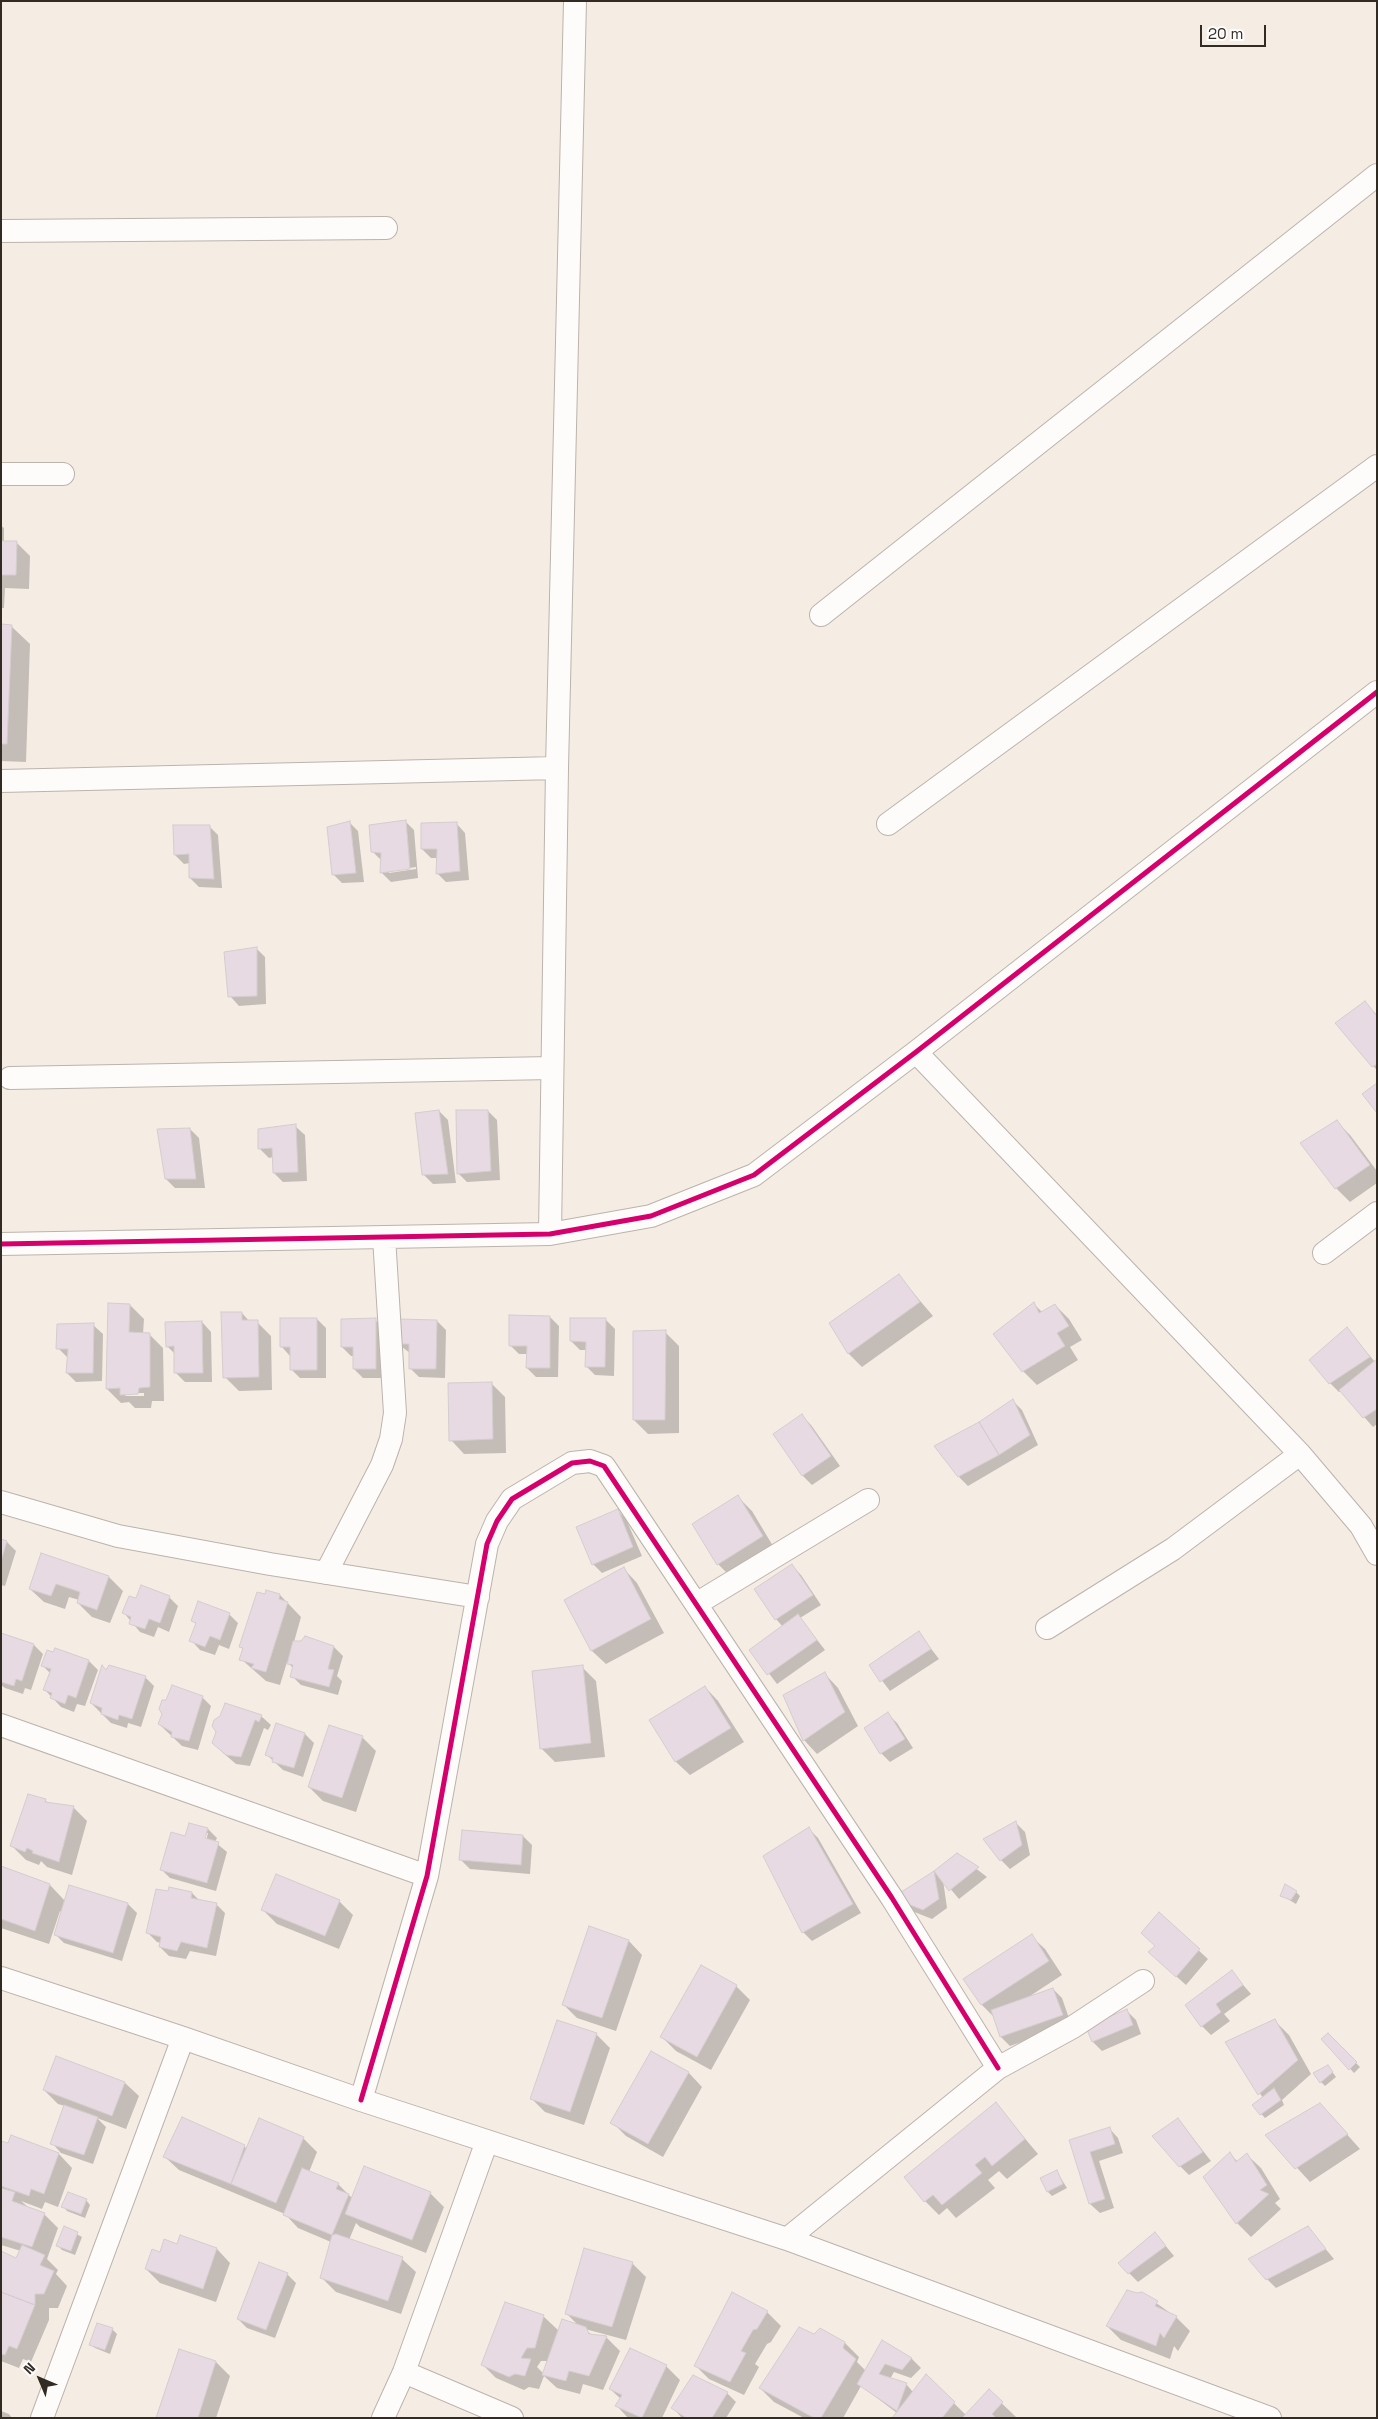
<!DOCTYPE html>
<style>
body{margin:0}
#map{position:relative;width:1378px;height:2419px;overflow:hidden;background:#f5ece4;font-family:"Space Grotesk",sans-serif}
canvas{display:block}
.frame{position:absolute;inset:0;border:2px solid #322b24;pointer-events:none}
.north{position:absolute;left:15px;top:2354px;width:50px;height:50px;-webkit-text-stroke:4px #fcfcfc;paint-order:stroke;rotate:315deg;font-size:14px;font-weight:700;line-height:20px;text-align:center;color:#322b24}
.north::after{content:'';display:block;margin:auto;width:18px;height:22px;background:#322b24;clip-path:polygon(50% 0,100% 100%,50% 72%,0 100%)}
.scale{position:absolute;left:1200px;top:25px;width:66px;height:22px;box-sizing:border-box;border:2px solid #322b24;border-top:0;padding-left:6px;font-size:15px;line-height:18px;white-space:nowrap;color:#322b24;-webkit-text-stroke:4px #fcfcfc;paint-order:stroke}
</style>
<div id="map">
<canvas width="1378" height="2419"></canvas>
<div class="frame"></div>
<div class="north">N</div>
<div class="scale">20 m</div>
</div>
<script>
const g = document.querySelector('canvas').getContext('2d');
g.lineJoin = 'round';
function fillPath(path, color) { g.fillStyle = color; g.fill(path, 'evenodd'); }
const poly = rows => new Path2D(rows.map(r => 'M' + r).join(''));
function stroke(path, color, width, dash) { g.strokeStyle = color; g.lineWidth = width; g.lineCap = dash ? 'butt' : 'round'; g.setLineDash(dash || []); g.stroke(path); }
fillPath(poly([
 [1,526,4,528,4,542,16,542,30,556,29,589,5,588,4,608,1,608],
 [1,626,11,626,30,644,26,762,1,761],
 [405,821,414,830,418,878,391,882,382,873,382,861,372,851],
 [416,867,416,869,389,873,389,871],
 [349,822,358,831,364,882,342,883,333,874],
 [456,823,465,833,469,880,446,882,437,873,438,858,431,858,422,849],
 [209,826,218,835,222,888,199,887,190,878,190,863,184,864,175,855],
 [256,948,265,957,266,1004,239,1006,230,996],
 [1365,1003,1377,1015,1377,1070,1373,1066],
 [439,1111,448,1120,456,1183,433,1184,424,1175],
 [488,1111,497,1120,500,1180,467,1182,458,1173],
 [1337,1122,1350,1135,1377,1171,1377,1183,1350,1202,1336,1188],
 [295,1126,305,1135,307,1181,283,1182,274,1173,273,1157,269,1158,260,1149],
 [190,1129,199,1138,205,1188,175,1188,166,1179],
 [899,1276,933,1316,862,1367,848,1353],
 [1033,1303,1042,1312,1055,1305,1069,1319,1082,1340,1070,1347,1078,1360,1037,1385,1023,1371],
 [130,1305,144,1319,143,1334,149,1334,163,1348,164,1401,152,1401,151,1408,135,1408,129,1402,121,1403,107,1389],
 [123,1393,144,1393,144,1396,126,1396],
 [242,1313,250,1322,257,1322,271,1336,272,1390,239,1391,225,1377],
 [550,1317,559,1326,558,1377,536,1377,527,1368,528,1354,519,1354,510,1345],
 [317,1319,326,1328,326,1378,300,1378,291,1369,290,1356,281,1346],
 [375,1320,385,1329,385,1378,363,1378,354,1369,354,1356,351,1356,342,1347],
 [606,1320,615,1329,614,1376,595,1375,586,1366,587,1350,580,1350,571,1341],
 [437,1321,446,1330,445,1378,419,1377,410,1368,410,1353,398,1344],
 [202,1322,211,1332,212,1382,185,1382,176,1373,175,1354,167,1346],
 [93,1325,103,1334,102,1381,76,1382,67,1373,68,1358,58,1348],
 [1347,1329,1375,1362,1377,1360,1377,1424,1373,1427,1341,1391,1339,1392,1330,1383],
 [665,1332,679,1346,679,1433,648,1434,634,1420],
 [491,1383,505,1397,506,1453,464,1454,451,1440],
 [1013,1401,1022,1410,1038,1445,968,1486,959,1477],
 [802,1416,811,1425,840,1466,812,1485,803,1476,775,1434],
 [738,1497,752,1511,776,1551,732,1578,718,1564],
 [617,1510,626,1519,642,1556,602,1573,593,1564],
 [1,1540,7,1542,16,1551,5,1586,1,1585],
 [42,1555,109,1577,123,1591,110,1623,92,1617,78,1603,79,1600,69,1597,65,1609,44,1602,30,1589],
 [792,1566,801,1575,821,1605,800,1618,825,1650,777,1684,751,1650,783,1627,776,1619],
 [624,1569,637,1583,664,1633,606,1664,592,1651,565,1600],
 [267,1591,280,1595,301,1617,294,1642,334,1647,343,1656,337,1676,342,1681,338,1695,301,1685,292,1676,294,1669,287,1662,280,1685,266,1681,241,1659,244,1650,241,1647],
 [169,1597,178,1606,169,1632,158,1627,154,1637,140,1632,124,1613,136,1600],
 [229,1614,238,1623,229,1649,219,1645,215,1655,200,1650,191,1640,197,1625,192,1620],
 [919,1633,939,1659,890,1691,870,1665],
 [1,1634,34,1645,43,1654,31,1690,25,1688,23,1694,5,1688,1,1685],
 [55,1649,89,1661,98,1670,85,1706,77,1704,74,1712,61,1707,45,1690,51,1674,43,1666],
 [582,1667,596,1681,605,1757,555,1762,541,1748],
 [106,1672,145,1677,154,1686,141,1727,128,1723,127,1728,111,1723,91,1703],
 [825,1674,838,1688,858,1726,817,1754,804,1740],
 [705,1687,718,1701,744,1742,690,1775,676,1762,651,1721],
 [202,1697,211,1706,198,1750,182,1746,159,1724],
 [888,1714,897,1723,913,1748,890,1762,881,1753,865,1728],
 [261,1716,271,1725,268,1730,264,1728,250,1766,236,1764,222,1752,217,1731],
 [305,1734,314,1743,303,1777,283,1770,267,1755],
 [362,1737,376,1751,356,1812,323,1801,309,1787],
 [45,1800,49,1804,74,1808,87,1821,72,1875,47,1867,41,1861,39,1865,26,1860,12,1846],
 [1016,1823,1025,1832,1030,1855,1010,1869,1001,1860],
 [208,1829,217,1838,215,1842,227,1852,216,1891,170,1878,161,1869,186,1838],
 [205,1833,208,1833,205,1845,202,1844],
 [809,1829,818,1838,861,1913,812,1941,803,1932,764,1856],
 [523,1836,532,1845,530,1874,470,1869,461,1860],
 [957,1854,987,1877,959,1899,943,1880,947,1908,932,1919,902,1907,894,1898,935,1872],
 [1,1868,50,1885,65,1901,128,1904,137,1913,122,1961,64,1943,55,1934,62,1912,60,1911,49,1944,1,1928],
 [1296,1892,1300,1896,1296,1904,1281,1895],
 [192,1893,199,1900,216,1904,225,1913,216,1956,190,1951,186,1959,169,1956,160,1947,161,1943,157,1942,148,1933],
 [339,1901,353,1915,339,1949,277,1924,263,1910],
 [1159,1914,1208,1959,1186,1985,1159,1961,1156,1946],
 [1031,1936,1045,1949,1062,1975,1030,1996,1053,1989,1062,1998,1071,2024,1010,2046,1001,2037,995,2018,982,2005,965,1979],
 [629,1941,642,1955,616,2031,577,2018,563,2004],
 [1232,1972,1251,1994,1224,2014,1230,2021,1211,2035,1202,2026],
 [736,1986,750,2000,711,2070,676,2051,662,2037],
 [1127,2011,1136,2020,1141,2034,1102,2051,1093,2042,1087,2028],
 [1275,2021,1289,2035,1311,2074,1282,2100,1284,2105,1265,2118,1254,2106,1263,2098,1227,2043],
 [596,2034,610,2048,584,2125,545,2112,531,2098],
 [1328,2035,1360,2067,1354,2073,1323,2039],
 [652,2052,689,2073,702,2087,663,2157,626,2136,612,2122],
 [56,2057,125,2083,139,2096,126,2129,97,2118,106,2127,93,2164,61,2153,52,2143,65,2106,58,2104,44,2090],
 [1328,2066,1336,2077,1325,2086,1321,2082],
 [996,2104,1038,2154,1007,2179,999,2171,988,2180,995,2188,956,2218,947,2208,939,2215,925,2201],
 [1320,2104,1360,2149,1310,2182,1267,2135],
 [1178,2119,1211,2161,1189,2175,1180,2166],
 [1109,2128,1118,2138,1123,2153,1099,2161,1114,2208,1100,2213,1090,2204,1071,2141],
 [303,2138,317,2152,309,2172,338,2184,352,2198,430,2193,444,2207,426,2253,360,2227,356,2223,349,2240,402,2259,416,2272,401,2314,336,2292,322,2278,331,2242,298,2228,285,2214,179,2170,165,2157,244,2146,247,2149],
 [1,2142,59,2154,72,2168,58,2207,45,2202,42,2209,21,2201,28,2207,44,2214,58,2228,47,2259,58,2270,56,2274,67,2286,58,2308,49,2308,49,2320,31,2362,23,2359,19,2368,1,2361,1,2253,17,2260,21,2251,1,2245],
 [1230,2154,1238,2162,1247,2155,1261,2168,1280,2199,1275,2203,1281,2209,1251,2237,1237,2223,1205,2177],
 [1057,2172,1067,2188,1052,2196,1048,2192],
 [86,2200,90,2205,85,2218,67,2211,63,2206],
 [65,2228,82,2237,75,2255,62,2250,58,2246],
 [1308,2228,1334,2259,1276,2288,1267,2279],
 [1155,2233,1174,2256,1138,2282,1129,2273],
 [178,2245,217,2249,230,2263,216,2302,160,2283,146,2269,161,2254],
 [632,2263,646,2277,626,2340,585,2329,593,2336,607,2338,620,2351,603,2390,583,2384,580,2394,557,2388,544,2376,539,2389,529,2387,524,2390,496,2378,482,2364,543,2316,559,2331,579,2326,566,2313],
 [541,2361,548,2361,543,2373,537,2367],
 [287,2274,296,2283,275,2338,247,2328,238,2319],
 [1142,2293,1176,2317,1190,2331,1178,2351,1174,2346,1170,2359,1121,2340,1107,2326,1137,2294],
 [767,2312,781,2326,771,2342,767,2344,755,2364,759,2367,744,2395,709,2379,695,2365],
 [98,2324,113,2330,117,2334,110,2354,95,2348,90,2344],
 [821,2330,845,2343,859,2357,857,2362,866,2371,882,2341,912,2359,921,2368,911,2378,894,2372,890,2379,906,2384,913,2392,926,2376,966,2415,989,2391,1016,2417,893,2418,897,2413,861,2386,843,2418,804,2418,774,2402,760,2388],
 [179,2350,216,2362,230,2376,216,2418,157,2418],
 [666,2366,680,2380,662,2418,628,2418,617,2406,621,2399,610,2389],
 [727,2393,736,2402,726,2418,682,2418,673,2408],
 [1,2411,9,2414,12,2418,1,2418]
]), '#0003');
const building = poly([
 [1,541,17,541,16,575,1,575,1,541],
 [1,624,12,625,7,744,1,744,1,624],
 [406,820,410,869,380,873,381,853,371,852,369,825,406,820],
 [350,821,356,873,332,875,327,827,350,821],
 [457,822,460,871,436,874,437,849,421,849,421,823,457,822],
 [173,825,210,825,214,879,189,878,189,854,174,855,173,825],
 [257,947,257,996,228,997,224,952,257,947],
 [1365,1001,1377,1016,1377,1064,1372,1067,1335,1023,1365,1001],
 [1377,1083,1377,1113,1362,1094,1377,1083],
 [439,1110,448,1174,422,1175,415,1113,439,1110],
 [456,1110,488,1110,491,1171,457,1174,456,1110],
 [1337,1120,1370,1165,1335,1189,1300,1143,1337,1120],
 [296,1124,298,1172,273,1173,272,1148,258,1149,258,1129,296,1124],
 [190,1128,196,1179,165,1179,157,1129,190,1128],
 [899,1274,920,1302,848,1354,829,1323,899,1274],
 [1034,1302,1039,1313,1055,1304,1069,1326,1057,1333,1065,1346,1022,1372,993,1334,1034,1302],
 [108,1303,130,1304,129,1332,150,1333,150,1387,139,1388,138,1394,120,1395,120,1388,106,1389,108,1303],
 [221,1312,242,1312,242,1320,258,1320,259,1377,223,1378,221,1312],
 [509,1315,550,1316,550,1368,526,1368,527,1346,509,1346,509,1315],
 [280,1318,317,1318,317,1370,290,1370,290,1347,280,1347,280,1318],
 [376,1318,376,1369,353,1369,353,1347,341,1347,341,1319,376,1318],
 [570,1318,606,1318,605,1367,585,1367,586,1342,570,1341,570,1318],
 [398,1319,437,1320,436,1369,409,1369,409,1344,397,1344,398,1319],
 [202,1321,203,1373,174,1373,174,1346,166,1347,165,1322,202,1321],
 [94,1323,93,1373,66,1373,68,1349,56,1349,57,1324,94,1323],
 [1347,1327,1370,1357,1329,1384,1309,1360,1347,1327],
 [666,1330,665,1420,633,1420,633,1331,666,1330],
 [1377,1359,1377,1409,1363,1418,1339,1390,1377,1359],
 [492,1382,493,1439,449,1441,448,1383,492,1382],
 [1013,1399,1030,1435,999,1455,979,1422,1013,1399],
 [802,1414,831,1456,802,1476,773,1434,802,1414],
 [979,1422,999,1455,958,1477,934,1446,979,1422],
 [738,1495,763,1536,717,1565,692,1524,738,1495],
 [618,1509,633,1547,592,1565,576,1527,618,1509],
 [1,1539,7,1541,1,1561,1,1539],
 [41,1553,109,1576,97,1610,77,1603,80,1592,56,1584,51,1596,29,1589,41,1553],
 [792,1564,813,1595,775,1620,754,1589,792,1564],
 [624,1567,651,1619,591,1651,564,1600,624,1567],
 [141,1585,170,1596,160,1623,149,1619,145,1629,129,1624,131,1617,122,1613,129,1596,136,1598,141,1585],
 [266,1590,280,1594,279,1599,288,1602,266,1672,251,1668,254,1664,239,1660,243,1648,239,1647,257,1592,265,1594,266,1590],
 [198,1601,230,1613,220,1640,210,1636,205,1647,189,1641,196,1623,191,1621,198,1601],
 [798,1614,817,1640,767,1675,749,1650,798,1614],
 [919,1631,931,1649,880,1682,869,1665,919,1631],
 [1,1633,34,1644,22,1681,16,1679,14,1686,1,1682,1,1633],
 [305,1636,334,1646,328,1669,334,1670,329,1687,290,1677,293,1665,287,1664,293,1641,301,1641,305,1636],
 [55,1648,89,1660,76,1698,68,1695,65,1704,50,1698,52,1693,43,1690,51,1669,41,1666,47,1650,53,1652,55,1648],
 [102,1665,106,1670,109,1665,146,1676,132,1719,119,1715,118,1720,101,1714,102,1708,90,1703,102,1665],
 [583,1665,591,1743,540,1749,532,1671,583,1665],
 [825,1672,845,1712,803,1741,783,1695,825,1672],
 [172,1685,203,1696,189,1741,171,1737,172,1732,158,1724,162,1714,159,1709,162,1700,166,1700,172,1685],
 [705,1686,731,1728,675,1762,649,1720,705,1686],
 [225,1703,262,1715,259,1722,255,1720,241,1757,226,1755,212,1743,216,1732,212,1726,214,1720,220,1716,225,1703],
 [888,1712,905,1739,880,1754,864,1728,888,1712],
 [276,1723,305,1733,294,1768,272,1762,273,1758,265,1755,276,1723],
 [329,1725,363,1736,342,1798,308,1787,329,1725],
 [28,1794,46,1799,45,1802,74,1806,59,1862,32,1853,33,1851,27,1848,25,1852,10,1846,28,1794],
 [1016,1821,1022,1845,1000,1861,983,1839,1016,1821],
 [189,1823,208,1828,205,1838,219,1842,207,1883,160,1870,171,1832,185,1836,189,1823],
 [809,1827,853,1904,802,1933,763,1856,809,1827],
 [462,1830,523,1835,521,1865,459,1860,462,1830],
 [957,1853,979,1867,949,1891,934,1871,957,1853],
 [1,1866,50,1884,35,1931,1,1919,1,1866],
 [934,1871,939,1899,923,1910,892,1898,934,1871],
 [276,1874,340,1900,325,1936,261,1910,276,1874],
 [1285,1884,1297,1891,1291,1900,1280,1896,1285,1884],
 [69,1885,128,1903,113,1953,54,1935,69,1885],
 [169,1887,192,1892,191,1898,217,1903,207,1948,181,1942,177,1951,159,1947,161,1937,146,1933,156,1889,168,1891,169,1887],
 [1159,1912,1200,1949,1176,1977,1148,1952,1155,1946,1141,1933,1159,1912],
 [589,1926,629,1940,602,2018,562,2005,589,1926],
 [1032,1934,1049,1961,981,2005,963,1979,1032,1934],
 [701,1965,737,1985,697,2057,660,2037,701,1965],
 [1232,1970,1243,1985,1216,2004,1221,2012,1201,2027,1185,2005,1232,1970],
 [1053,1988,1063,2015,1000,2037,991,2010,1053,1988],
 [1127,2009,1133,2025,1092,2042,1086,2027,1127,2009],
 [1275,2019,1298,2060,1258,2095,1225,2042,1275,2019],
 [557,2020,597,2033,570,2112,530,2099,557,2020],
 [1328,2033,1357,2062,1349,2070,1321,2039,1328,2033],
 [651,2051,689,2072,648,2144,610,2123,651,2051],
 [56,2056,125,2082,112,2116,43,2090,56,2056],
 [1328,2065,1333,2072,1320,2083,1313,2073,1328,2065],
 [1274,2088,1281,2100,1260,2115,1252,2105,1274,2088],
 [996,2102,1025,2139,992,2166,985,2157,975,2165,982,2173,942,2205,933,2195,924,2202,904,2177,996,2102],
 [1320,2103,1348,2134,1295,2169,1265,2135,1320,2103],
 [64,2105,98,2117,84,2155,50,2144,64,2105],
 [182,2117,245,2145,231,2184,163,2157,182,2117],
 [259,2118,304,2137,276,2203,231,2184,259,2118],
 [1178,2118,1203,2152,1179,2167,1152,2136,1178,2118],
 [1110,2127,1115,2144,1090,2152,1105,2199,1089,2204,1069,2140,1110,2127],
 [11,2135,59,2153,44,2194,31,2189,29,2196,1,2186,1,2141,8,2143,11,2135],
 [1230,2152,1236,2162,1247,2153,1267,2185,1260,2190,1269,2194,1236,2224,1203,2177,1230,2152],
 [364,2166,431,2192,412,2240,345,2214,364,2166],
 [302,2168,339,2183,336,2189,349,2194,332,2235,283,2215,302,2168],
 [1057,2170,1063,2184,1047,2192,1040,2178,1057,2170],
 [1,2188,15,2192,12,2201,45,2213,32,2247,1,2237,1,2188],
 [68,2192,87,2199,81,2214,61,2207,68,2192],
 [64,2226,78,2232,71,2251,56,2246,64,2226],
 [1308,2226,1326,2249,1266,2280,1248,2259,1308,2226],
 [1155,2232,1166,2246,1128,2274,1118,2263,1155,2232],
 [336,2234,403,2257,388,2301,320,2278,332,2235,336,2234],
 [180,2235,217,2248,203,2289,145,2269,152,2249,160,2252,164,2239,177,2244,180,2235],
 [22,2245,45,2255,40,2265,54,2271,44,2294,35,2294,35,2305,1,2292,1,2251,16,2258,22,2245],
 [584,2248,633,2262,612,2327,565,2314,584,2248],
 [259,2262,288,2273,266,2330,237,2319,259,2262],
 [1127,2290,1137,2293,1142,2292,1158,2301,1155,2306,1177,2316,1164,2338,1160,2333,1156,2346,1106,2326,1127,2290],
 [1,2292,35,2305,17,2349,9,2346,5,2355,1,2354,1,2292],
 [732,2292,768,2311,757,2329,753,2330,741,2351,746,2353,730,2382,694,2366,732,2292],
 [505,2302,544,2315,535,2348,527,2348,521,2358,531,2359,525,2376,515,2374,509,2377,481,2365,505,2302],
 [562,2319,586,2327,589,2334,607,2336,589,2376,569,2371,566,2381,542,2375,562,2319],
 [97,2323,113,2328,105,2350,89,2345,97,2323],
 [799,2327,814,2334,820,2328,845,2342,843,2348,856,2359,821,2418,814,2418,759,2388,799,2327],
 [882,2340,912,2358,902,2370,885,2364,879,2374,907,2383,897,2411,857,2384,882,2340],
 [630,2348,667,2365,642,2418,615,2406,622,2395,609,2389,630,2348],
 [179,2349,216,2361,198,2418,156,2418,179,2349],
 [926,2374,955,2402,942,2418,892,2418,926,2374],
 [693,2375,728,2392,712,2418,686,2418,671,2408,693,2375],
 [989,2389,1003,2402,992,2414,996,2418,962,2418,989,2389]
]);
fillPath(building, '#e8dae3');
stroke(building, '#d3cdcd', 1);
const minor = poly([
 [1,231,386,228],
 [1,474,63,474],
 [821,615,1377,175],
 [1,781,557,768],
 [888,824,1377,466],
 [916,1052,1300,1454,1361,1526,1377,1554],
 [10,1078,552,1068],
 [550,1234,557,768,575,1],
 [1,1244,550,1234,651,1216,754,1175,916,1052,1377,692],
 [1324,1253,1377,1213],
 [1,1502,118,1536,270,1564,478,1597],
 [326,1573,382,1465,391,1439,395,1413,384,1237],
 [696,1604,868,1500],
 [1047,1628,1173,1549,1300,1454],
 [1,1725,427,1876],
 [1,1978,183,2038,361,2100,787,2239,1270,2418],
 [361,2100,427,1876,487,1544,497,1521,512,1499,572,1463,590,1461,604,1466,892,1898,998,2068],
 [787,2239,998,2068,1073,2027,1143,1981],
 [404,2372,512,2418],
 [42,2418,183,2038],
 [383,2418,404,2372,487,2141]
]);
stroke(minor, '#bbb3ac', 24);
stroke(minor, '#fefcfb', 22);
stroke(poly([
 [1,1244,550,1234,651,1216,754,1175,916,1052,1377,692],
 [361,2100,427,1876,487,1544,497,1521,512,1499,572,1463,590,1461,604,1466,892,1898,998,2068]
]), '#d6006c', 5);
</script>
